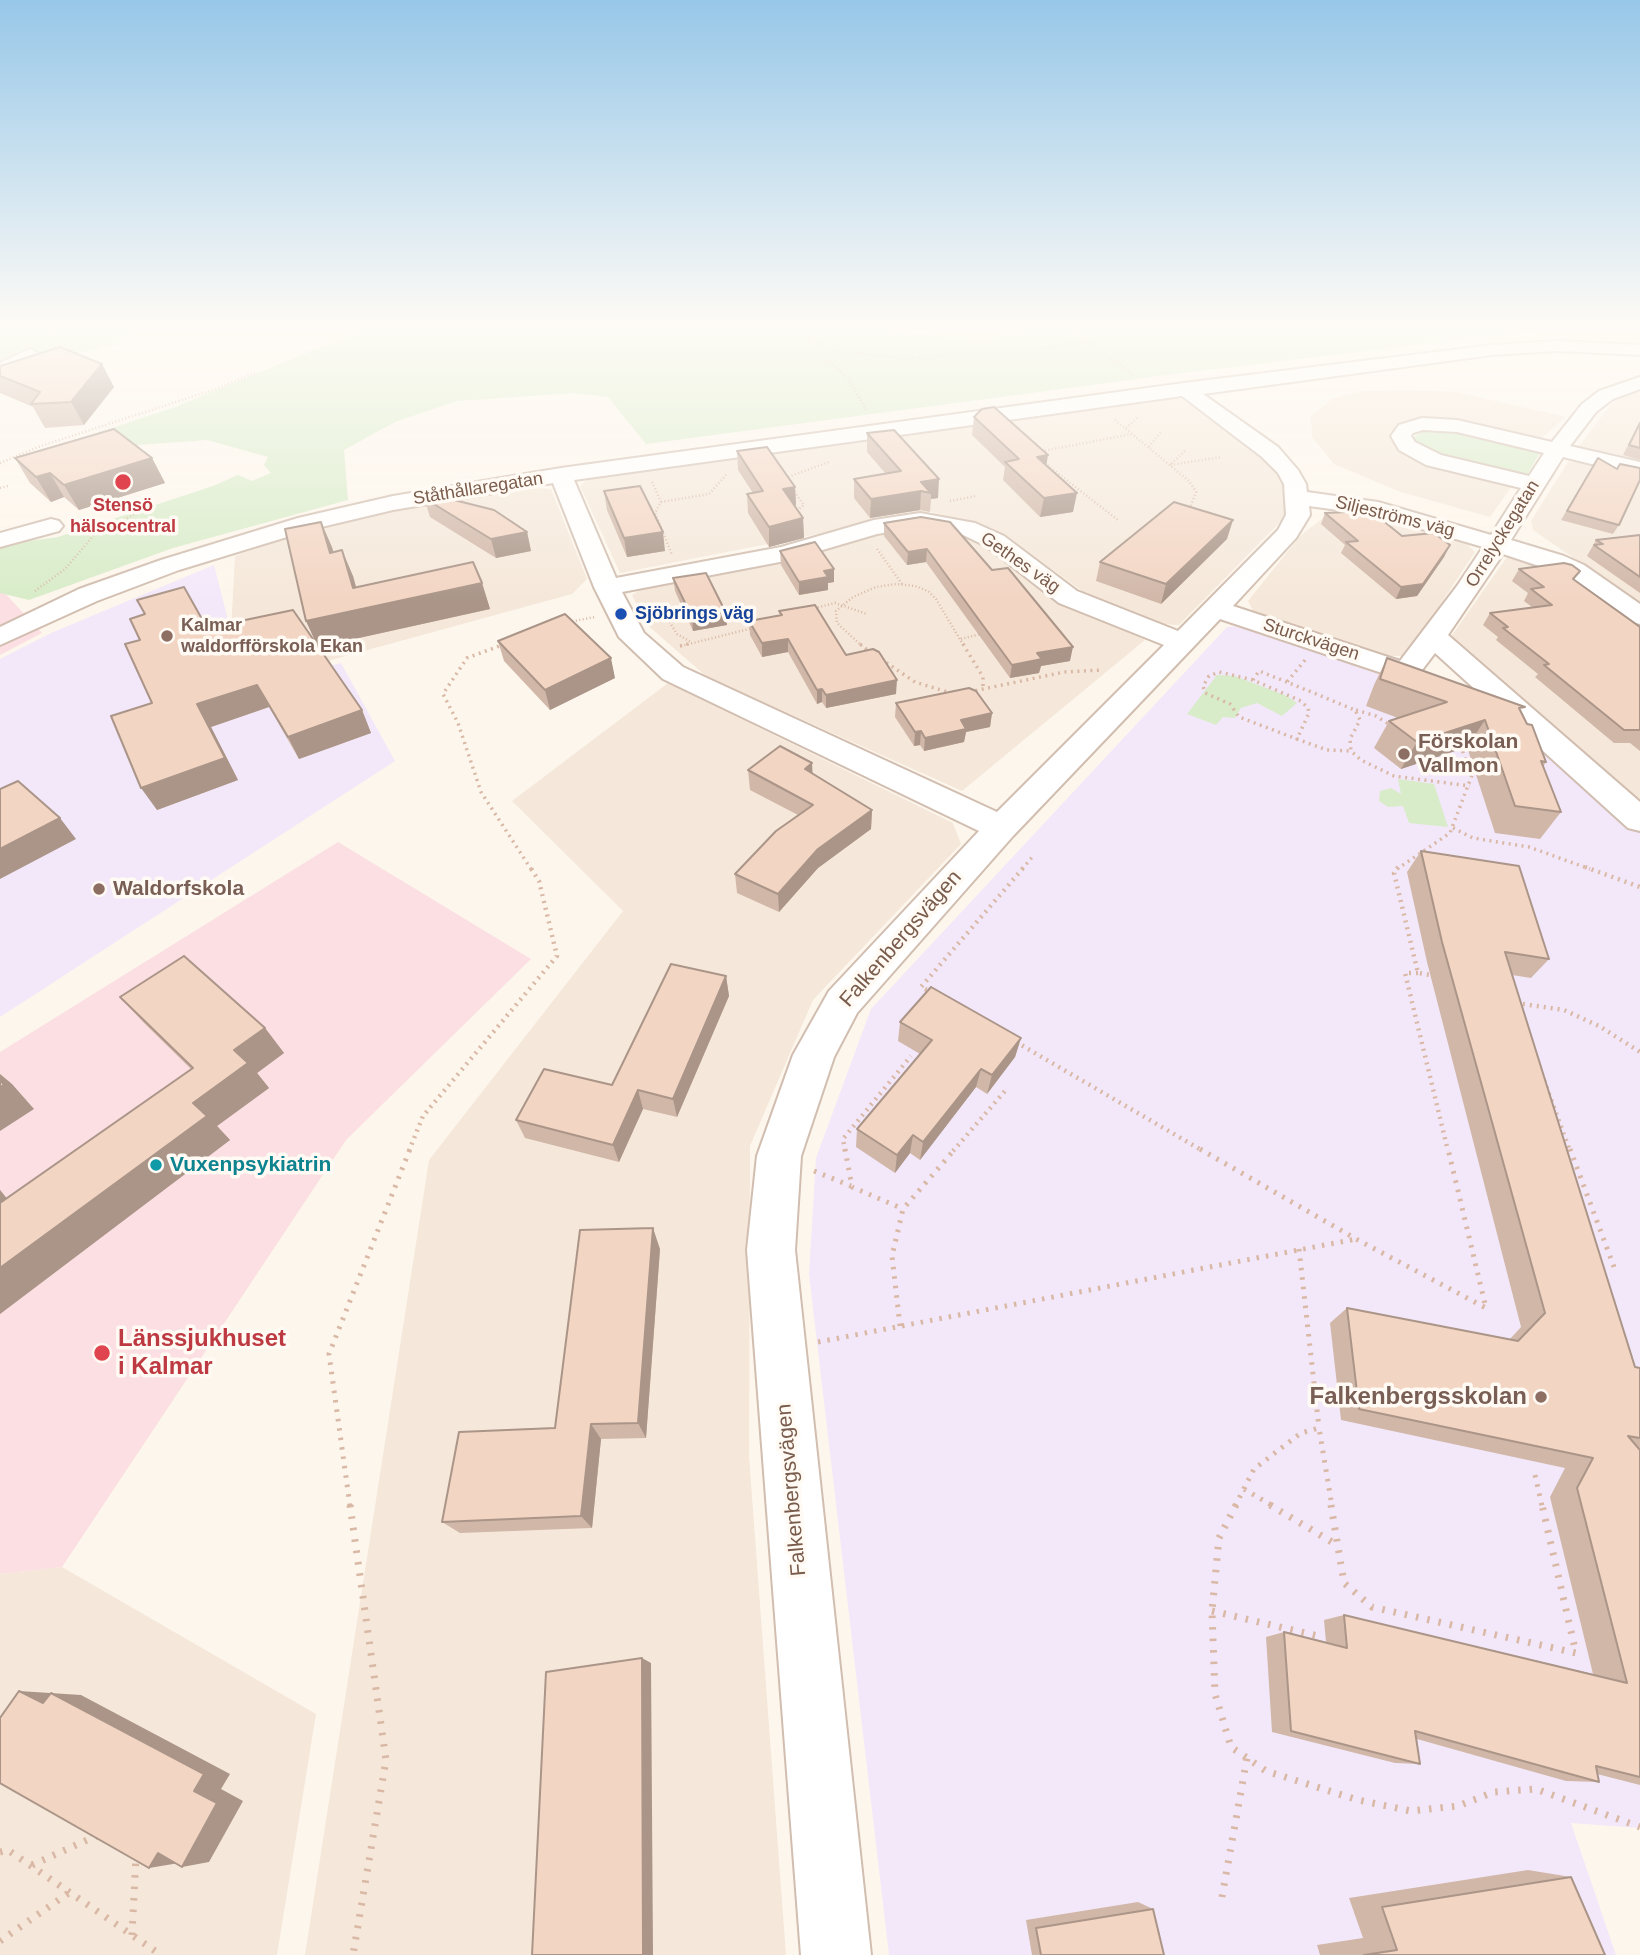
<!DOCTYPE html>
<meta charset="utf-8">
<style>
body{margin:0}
canvas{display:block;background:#fdf6ec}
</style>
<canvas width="1640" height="1955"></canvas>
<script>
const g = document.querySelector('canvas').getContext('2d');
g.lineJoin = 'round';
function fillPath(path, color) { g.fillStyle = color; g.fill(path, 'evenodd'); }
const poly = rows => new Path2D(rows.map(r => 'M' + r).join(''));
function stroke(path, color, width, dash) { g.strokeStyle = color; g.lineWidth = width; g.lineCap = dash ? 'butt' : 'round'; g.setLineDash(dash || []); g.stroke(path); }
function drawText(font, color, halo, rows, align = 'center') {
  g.font = font + ' Arial,sans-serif'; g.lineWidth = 7; g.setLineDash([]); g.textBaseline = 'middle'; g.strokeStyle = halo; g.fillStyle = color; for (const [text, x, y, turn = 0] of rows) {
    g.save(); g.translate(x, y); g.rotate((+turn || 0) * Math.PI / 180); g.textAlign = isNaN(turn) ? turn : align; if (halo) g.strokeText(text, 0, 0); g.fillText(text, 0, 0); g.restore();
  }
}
fillPath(poly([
 [1407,390,1456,392,1566,417,1538,441,1400,427,1389,433,1395,444,1419,462,1512,486,1490,517,1398,491,1334,464,1312,437,1311,416,1332,399,1363,391],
 [1640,390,1640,466,1591,454,1579,446,1611,404,1630,392],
 [1167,397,1182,399,1267,462,1283,480,1290,512,1179,625,1162,624,1092,598,1015,543,980,524,931,512,620,573,580,486,589,478],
 [1582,461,1640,475,1640,604,1533,530,1531,521,1568,462],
 [533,488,551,489,587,579,572,594,258,680,231,632,235,556,297,534,378,513],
 [1358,512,1465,542,1475,552,1406,656,1384,656,1254,613,1248,601,1300,536,1323,518],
 [933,526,972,537,1052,591,1145,640,962,791,707,677,646,624,632,595,647,586,759,565,896,530],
 [1507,557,1558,570,1640,630,1640,804,1450,638],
 [668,683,953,823,961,844,813,1000,750,1146,749,1456,786,1955,305,1955,429,1160,623,911,512,801],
 [62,1567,316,1714,277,1955,0,1955,0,1574]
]), '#f5e8da');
fillPath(poly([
 [214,565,231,632,250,687,341,663,395,761,0,1017,0,659,51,633],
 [1241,626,1521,724,1640,831,1640,1828,1571,1823,1616,1955,889,1955,809,1274,816,1158,871,1009,1227,627]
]), '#f3e8fa');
fillPath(poly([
 [0,588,42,633,0,655],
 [338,842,531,959,346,1140,62,1567,0,1574,0,1052]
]), '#fbdfe3');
fillPath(poly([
 [0,328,137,328,117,344,0,371],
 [368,328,858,328,983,341,1032,328,1528,328,1534,331,1182,373,646,444,608,397,575,393,457,401,395,422,344,450,348,500,173,548,29,600,0,593,0,545,58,537,213,486,238,475,252,481,271,473,264,465,268,457,207,440,96,448,88,436,175,407],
 [1429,428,1443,428,1541,451,1526,477,1445,459,1416,447,1412,438],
 [1217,675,1235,676,1287,696,1297,703,1282,716,1257,703,1241,708,1235,718,1223,717,1216,725,1187,714],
 [1398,779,1434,784,1448,827,1409,823,1403,806,1388,807,1379,801,1380,791,1391,788,1401,794]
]), '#d8ecc9');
const minor = poly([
 [1558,341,1640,345,1640,355,1558,351,1492,355,1203,394,1278,447,1298,470,1306,484,1307,492,1378,502,1491,535,1521,488,1426,465,1399,450,1391,436,1399,425,1422,418,1457,420,1552,442,1582,404,1599,391,1640,377,1640,389,1613,399,1596,412,1570,446,1640,462,1640,476,1563,457,1511,540,1564,556,1584,565,1640,604,1640,624,1631,622,1566,575,1503,554,1448,635,1640,802,1640,831,1628,828,1435,653,1416,678,1406,681,1220,619,1013,836,857,1013,834,1057,801,1156,795,1250,871,1955,801,1955,747,1250,757,1156,793,1055,829,991,979,831,663,679,619,637,594,587,553,483,393,510,313,529,179,570,97,601,0,645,0,627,79,589,161,560,298,518,393,496,561,468,1184,383,1492,345,1558,341],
 [1182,396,1262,457,1278,473,1284,484,1286,515,1278,530,1178,631,1077,591,1004,536,975,523,920,513,874,520,781,547,616,578,574,480,1182,396],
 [1423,430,1457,432,1544,453,1529,476,1441,455,1415,442,1411,436,1413,433,1423,430],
 [1309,506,1374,515,1483,547,1457,586,1400,661,1233,606,1296,538,1310,515,1309,506],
 [920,527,961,534,986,546,1059,603,1164,645,997,812,683,667,644,633,622,592,785,561,877,534,920,527],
 [30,349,39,354,36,358,0,376,0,363,30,349],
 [51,519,59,521,63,526,59,531,0,547,0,533,51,519]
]);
stroke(minor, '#d1beb0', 4);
stroke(poly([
 [774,328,797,333,828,350,890,357,930,358,962,351,1023,351,1086,342,1134,328],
 [1069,328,1133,375],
 [808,340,821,328],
 [43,342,57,328],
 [828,350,827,360,848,378,867,411],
 [1115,420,1189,481,1196,492,1190,508],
 [1126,428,1138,417],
 [1149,447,1161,432],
 [1185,451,1170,465,1222,457],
 [1038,452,1132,434],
 [1042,461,1118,520],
 [0,463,38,447,219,388,255,373],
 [785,478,829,462],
 [652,482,661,502,655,513,672,555],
 [0,488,8,486],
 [792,489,804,505,794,513],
 [950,501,976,496],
 [661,502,709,494,727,474],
 [877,549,902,584],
 [35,591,65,569,94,535,147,508,151,504,149,502],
 [811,609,835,603,867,614],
 [664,613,677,634,691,642],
 [569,622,595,617],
 [961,639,984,633],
 [500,646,505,644],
 [681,646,753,628],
 [862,646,837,623,836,611,853,597,876,587,896,584,915,586,928,591,936,599,964,646]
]), '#d9b8a5', 2.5, [1, 2.5]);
stroke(poly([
 [505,644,467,658,443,694,458,723,481,792,531,869],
 [860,644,870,652],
 [963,644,983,677,983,687],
 [680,646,688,644],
 [881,659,915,682,954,694],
 [1305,660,1287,682,1355,710,1360,720,1350,739,1351,751,1361,760,1394,776,1470,786],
 [1253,680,1219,672,1209,676,1203,686,1205,693,1230,704,1239,717,1297,739],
 [1287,682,1259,671,1253,680,1301,701,1308,708,1309,713,1297,739,1327,750,1351,751],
 [969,692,1064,672,1102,670],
 [1356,710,1376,716,1390,725],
 [1453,828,1473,838,1529,847,1590,869],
 [1022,869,1034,855],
 [1397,869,1450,833,1472,775,1461,747]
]), '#d9b8a5', 3.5, [2, 4.5]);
stroke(poly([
 [1398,867,1394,873,1418,973,1436,976],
 [1585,867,1640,887],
 [1418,973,1405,973,1448,1151],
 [933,993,921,987,1024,867],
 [1516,1003,1564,1010,1599,1026,1640,1052],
 [1016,1042,1203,1151],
 [1539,1067,1570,1151],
 [409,1151,423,1116,557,956,539,881,530,867],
 [845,1151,843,1139,911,1056],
 [953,1151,1005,1091]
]), '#d9b8a5', 4.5, [2, 5]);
stroke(poly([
 [845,1149,852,1187,903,1209],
 [1200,1149,1356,1239,1486,1308,1448,1149],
 [1570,1149,1614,1267],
 [814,1171,851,1186],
 [1299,1249,1319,1428],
 [900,1326,892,1256,903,1209,955,1149],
 [818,1342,1356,1239],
 [1535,1475,1542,1506],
 [1244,1489,1273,1506],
 [350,1506,329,1354,410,1149],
 [1235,1506,1254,1469,1301,1433,1319,1428,1332,1506]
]), '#d9b8a5', 5, [2.5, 7]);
stroke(poly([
 [350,1505,386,1760,353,1955],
 [1236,1505,1219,1538,1212,1611,1215,1694,1231,1747,1266,1771,1358,1800,1411,1811,1458,1806,1494,1792,1536,1789,1640,1827],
 [1270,1505,1337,1545],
 [1331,1505,1344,1583,1372,1607,1576,1653,1542,1505],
 [1212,1611,1318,1636],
 [0,1852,8,1850,161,1955],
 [32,1865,98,1835],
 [1222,1897,1247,1758],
 [132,1935,136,1856],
 [0,1941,70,1892]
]), '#d9b8a5', 7, [2.5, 9]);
fillPath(minor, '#fff');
fillPath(poly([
 [0,366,114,387,84,425,45,428,33,407,0,393],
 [974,417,1046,465,1073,512,1040,517,1003,480,1005,467,972,435],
 [1640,421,1640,460,1623,455],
 [867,433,938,498,931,499,930,512,920,510,870,518,854,498,854,479,886,474,867,452],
 [737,451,795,487,796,505,794,506,803,518,804,538,769,547,748,513,747,494,753,493,738,470],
 [15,458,152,458,165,483,79,510,64,497,51,502,30,483],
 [1598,458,1619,525,1613,534,1561,520],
 [604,491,665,551,627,557,607,510],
 [424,498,527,532,531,551,496,558,430,517],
 [1325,513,1402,536,1450,545,1444,557,1417,596,1396,599,1341,553,1345,545,1321,524],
 [921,517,1070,661,1041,666,1039,673,1010,678,926,562,907,565,884,536,884,523],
 [1640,535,1640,593,1587,556,1596,540],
 [1227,539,1161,604,1096,581,1100,562],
 [332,547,333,552,353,576,356,587,482,583,490,609,318,647,362,710,371,733,299,759,269,707,211,727,238,780,157,810,152,703,140,640,145,614,207,628,317,645,306,621],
 [780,551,834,569,834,582,828,583,828,590,799,595,781,565],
 [1519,569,1574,580,1640,627,1640,751,1630,743,1614,743,1535,677,1538,674,1496,640,1498,637,1483,625,1490,613,1532,607,1524,601,1528,593,1512,581],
 [673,578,725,611,727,625,693,631,675,591],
 [779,611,846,655,896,694,826,708,822,702,817,704,788,652,762,657,750,635,749,621,780,616],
 [498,641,615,678,550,710,504,661],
 [1387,658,1521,712,1546,762,1543,767,1561,812,1540,839,1495,833,1467,747,1401,769,1374,748,1389,721,1398,718,1366,706,1374,685],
 [896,703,992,713,990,727,966,732,964,742,924,751,920,745,914,746,895,717],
 [748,770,812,773,872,810,871,829,818,868,779,912,737,893,735,874,798,815,750,790],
 [1421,851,1549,959,1531,978,1512,975,1635,1367,1640,1368,1640,1785,1597,1774,1599,1782,1566,1781,1417,1739,1420,1764,1395,1763,1272,1732,1266,1637,1284,1632,1326,1642,1324,1620,1344,1615,1593,1674,1550,1497,1565,1468,1341,1420,1330,1323,1347,1308,1510,1339,1521,1327,1427,962,1407,872],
 [726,976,729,996,677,1117,643,1109,619,1162,525,1138,516,1120,612,1085],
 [120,997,265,1028,284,1053,257,1073,269,1088,217,1126,230,1140,0,1314,0,1190,7,1199,191,1069,144,1023],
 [900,1022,1021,1038,1015,1057,987,1094,976,1087,920,1160,910,1153,895,1173,856,1147,857,1129,920,1054,898,1041],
 [660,1249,646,1438,601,1439,592,1528,460,1533,442,1522,555,1428],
 [1528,1870,1571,1877,1605,1955,1320,1955,1317,1945,1363,1938,1349,1898],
 [1138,1902,1153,1909,1164,1955,1032,1955,1026,1920]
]), '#d1b7a8');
fillPath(poly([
 [102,364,114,387,84,425,71,402],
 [1048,455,1045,474,1037,457],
 [152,458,165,483,79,510,64,485],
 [50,473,64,497,51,502,36,477],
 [939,479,938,498,931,499,931,493,921,491,920,510,870,518,871,499,921,482],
 [795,487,796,505,783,507,783,489],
 [1077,493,1073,512,1040,517,1044,498],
 [803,518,804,538,769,547,769,527],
 [1233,520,1227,539,1161,604,1166,584],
 [321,522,332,547,341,579,330,553],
 [527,532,531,551,496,558,491,539],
 [663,532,665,551,627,557,624,538],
 [1450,545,1444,557,1417,596,1396,599,1401,587],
 [927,549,926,562,907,565,908,552],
 [342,550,353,576,362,609,482,583,490,609,318,647,306,621,353,588],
 [834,569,834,582,828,583,828,590,799,595,799,582,824,571],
 [725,611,727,625,693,631,692,617],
 [788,639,788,652,762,657,762,643],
 [1073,647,1070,661,1041,666,1039,673,1010,678,1012,665,1037,653],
 [611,658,615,678,550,710,545,690],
 [897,680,896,694,826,708,826,695],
 [257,685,269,707,211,727,238,780,157,810,141,788,197,704],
 [822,689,822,702,817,704,817,690],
 [362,710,371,733,299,759,288,737],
 [992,713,990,727,966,732,964,742,924,751,925,738,961,720],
 [1485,720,1467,747,1401,769,1417,742],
 [921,731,920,745,914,746,915,732],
 [812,763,813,782,805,769],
 [872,810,871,829,818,868,779,912,778,894,818,849],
 [60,818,76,839,0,879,0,849],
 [726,976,729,996,677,1117,673,1099],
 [265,1028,284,1053,257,1073,269,1088,217,1126,230,1140,0,1314,0,1268,193,1103,234,1050],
 [1021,1038,1015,1057,987,1094,992,1075],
 [981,1069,976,1087,920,1160,923,1142],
 [0,1074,12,1084,34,1109,0,1131],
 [638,1090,643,1109,619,1162,613,1145],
 [913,1135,910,1153,895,1173,897,1155],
 [0,1190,30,1227,0,1207],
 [653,1228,660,1249,646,1438,638,1423],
 [591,1424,601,1439,592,1528,581,1516],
 [642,1658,651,1663,653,1955,643,1955],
 [19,1691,81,1695,230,1774,221,1789,243,1801,209,1862,182,1867,194,1791,43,1703],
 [158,1853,179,1863,149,1868]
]), '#aa9588');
const building = poly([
 [60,347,102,364,71,402,31,404,40,392,0,376,0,366,60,347],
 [994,407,1048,455,1037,457,1077,493,1044,498,1005,462,1019,459,974,417,982,409,994,407],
 [1640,423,1640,448,1629,445,1640,423],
 [114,429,152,458,64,485,50,473,36,477,15,458,114,429],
 [894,430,939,479,921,482,931,493,921,491,871,499,854,479,901,471,867,433,894,430],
 [767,447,795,487,783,489,803,518,769,527,747,494,763,491,737,451,767,447],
 [1598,458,1617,469,1620,464,1640,468,1640,480,1619,525,1567,511,1598,458],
 [640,486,663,532,624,538,604,491,640,486],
 [426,493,494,510,527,532,491,539,424,498,426,493],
 [1174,502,1233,520,1166,584,1100,562,1174,502],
 [1371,511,1402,536,1434,533,1450,545,1423,584,1401,587,1346,542,1358,541,1325,513,1371,511],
 [921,517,950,522,992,570,1008,568,1073,647,1037,653,1042,659,1012,665,927,549,908,552,884,523,921,517],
 [321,522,330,553,342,550,353,588,473,562,482,583,306,621,285,529,321,522],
 [1640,535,1640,577,1594,545,1603,544,1596,540,1640,535],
 [815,542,834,569,824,571,828,577,799,582,780,551,815,542],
 [1564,563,1572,565,1580,571,1573,579,1640,627,1640,730,1624,730,1544,665,1549,664,1503,628,1508,627,1490,613,1552,605,1531,589,1544,587,1519,569,1564,563],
 [706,573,725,611,692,617,673,578,706,573],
 [184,587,207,628,293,610,362,710,288,737,257,685,197,704,225,758,141,788,111,716,152,703,125,644,140,640,130,619,145,614,137,600,184,587],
 [815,605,846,655,873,649,879,652,897,680,826,695,822,689,817,690,788,639,762,643,749,621,782,615,779,611,815,605],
 [565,614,611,658,545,690,498,641,565,614],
 [1387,658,1525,707,1519,708,1527,724,1532,725,1546,762,1541,761,1561,812,1515,806,1485,720,1417,742,1389,721,1447,702,1380,679,1387,658],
 [969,688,976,691,992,713,961,720,966,729,925,738,921,731,915,732,896,703,969,688],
 [780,746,812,763,805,769,872,810,818,849,778,894,735,874,776,831,813,805,748,770,780,746],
 [18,781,60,818,0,849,0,789,18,781],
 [1421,851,1519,866,1549,959,1505,952,1635,1367,1640,1368,1640,1438,1628,1436,1640,1450,1640,1777,1596,1766,1599,1782,1415,1731,1420,1764,1291,1731,1284,1632,1347,1648,1344,1615,1627,1683,1577,1488,1593,1458,1359,1409,1347,1308,1518,1341,1545,1313,1442,942,1421,851],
 [184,956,265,1028,234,1050,248,1063,193,1103,207,1116,0,1268,0,1203,193,1068,120,997,184,956],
 [671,964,726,976,673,1099,638,1090,613,1145,516,1120,544,1069,612,1085,671,964],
 [931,987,1021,1038,992,1075,981,1069,923,1142,913,1135,897,1155,857,1129,932,1040,900,1022,931,987],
 [0,1080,4,1085,0,1087,0,1080],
 [653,1228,638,1423,591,1424,581,1516,442,1522,459,1432,555,1428,580,1230,653,1228],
 [642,1658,643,1955,532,1955,546,1672,642,1658],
 [19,1691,43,1703,51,1693,204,1774,194,1791,217,1803,182,1867,158,1853,149,1868,0,1783,0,1718,19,1691],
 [1571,1877,1605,1955,1364,1955,1397,1950,1382,1907,1571,1877],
 [1153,1909,1164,1955,1041,1955,1036,1928,1153,1909]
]);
fillPath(building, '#f3d5c3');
stroke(building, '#aa9588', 2);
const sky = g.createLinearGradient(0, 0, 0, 602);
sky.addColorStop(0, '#97c7e8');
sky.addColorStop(0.54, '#fefbf6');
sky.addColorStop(1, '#fefbf600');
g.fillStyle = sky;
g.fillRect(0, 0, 1640, 602);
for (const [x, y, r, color] of [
 [123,482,9,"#e0444e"],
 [621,614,7,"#1a4fb4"],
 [167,636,7,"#8d6e63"],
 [1404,754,7,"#8d6e63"],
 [99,889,7,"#8d6e63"],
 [156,1165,7,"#0f9aa8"],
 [102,1353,9,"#e0444e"],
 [1541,1397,7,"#8d6e63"]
]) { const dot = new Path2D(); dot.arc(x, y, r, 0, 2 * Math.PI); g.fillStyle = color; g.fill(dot); stroke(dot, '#fffaf3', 2.5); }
drawText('18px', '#7a5c4d', '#fffaf3', [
 ["Ståthållaregatan",478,489,-9],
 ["Siljeströms väg",1395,517,14],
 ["Orrelyckegatan",1503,534,-58],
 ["Gethes väg",1020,563,35],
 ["Sturckvägen",1311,640,18]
]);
drawText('bold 18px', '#be3a42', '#fffaf3', [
 ["Stensö",123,506],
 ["hälsocentral",123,527]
]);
drawText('bold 18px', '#164399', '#fffaf3', [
 ["Sjöbrings väg",635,614]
], 'left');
drawText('bold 18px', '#785e54', '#fffaf3', [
 ["Kalmar",181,626],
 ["waldorfförskola Ekan",181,647]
], 'left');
drawText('bold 21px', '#785e54', '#fffaf3', [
 ["Förskolan",1418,742],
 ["Vallmon",1418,766],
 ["Waldorfskola",113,889]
], 'left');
drawText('21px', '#7a5c4d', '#fffaf3', [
 ["Falkenbergsvägen",901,939,-49],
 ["Falkenbergsvägen",792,1490,-95]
]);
drawText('bold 21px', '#0d838f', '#fffaf3', [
 ["Vuxenpsykiatrin",170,1165]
], 'left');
drawText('bold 24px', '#be3a42', '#fffaf3', [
 ["Länssjukhuset",118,1339],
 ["i Kalmar",118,1367]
], 'left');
drawText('bold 24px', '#785e54', '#fffaf3', [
 ["Falkenbergsskolan",1527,1397]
], 'right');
</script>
